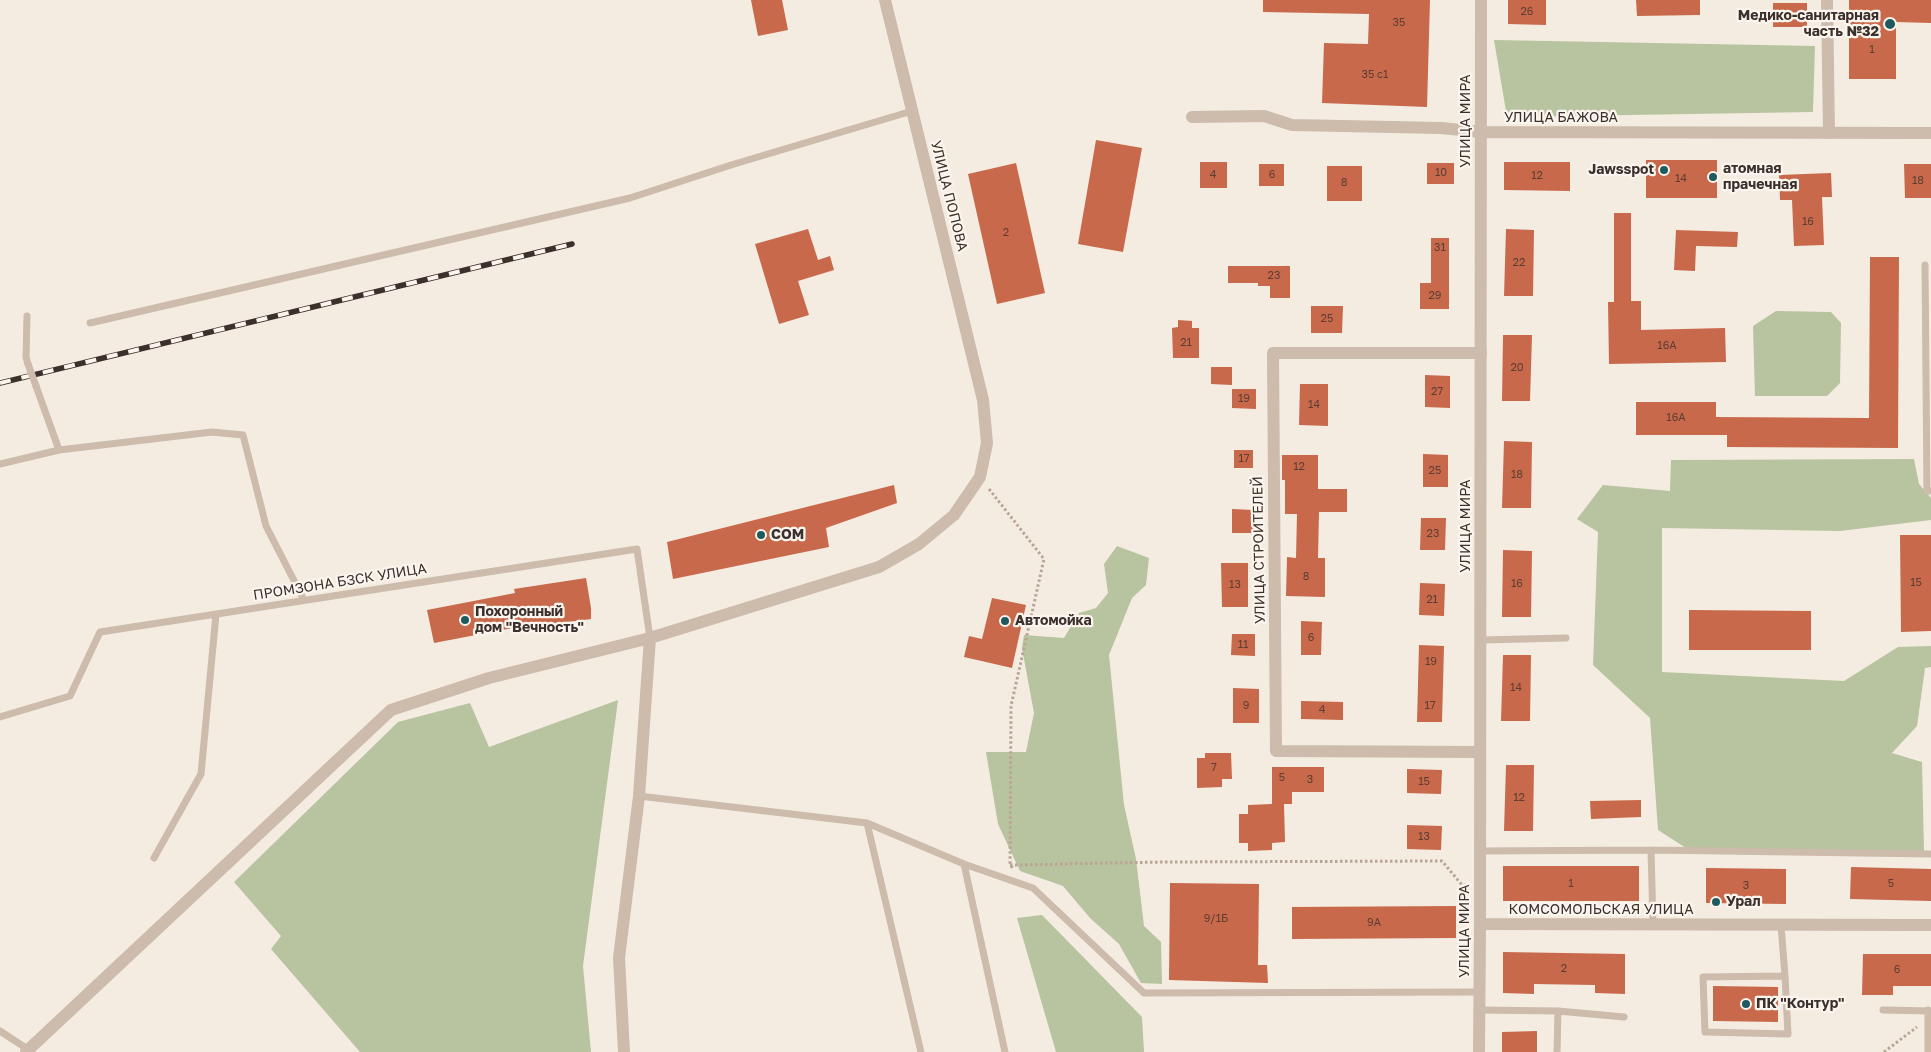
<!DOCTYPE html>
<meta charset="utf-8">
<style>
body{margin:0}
canvas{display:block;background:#f4ebe1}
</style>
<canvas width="1931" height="1052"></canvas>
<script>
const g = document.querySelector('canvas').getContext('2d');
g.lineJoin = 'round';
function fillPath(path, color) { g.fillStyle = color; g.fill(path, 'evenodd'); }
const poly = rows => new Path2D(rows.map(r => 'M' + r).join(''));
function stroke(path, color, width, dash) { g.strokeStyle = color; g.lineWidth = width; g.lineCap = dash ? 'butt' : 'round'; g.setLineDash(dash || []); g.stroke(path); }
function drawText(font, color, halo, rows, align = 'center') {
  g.font = font + ' "Golos Text",sans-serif'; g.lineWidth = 4.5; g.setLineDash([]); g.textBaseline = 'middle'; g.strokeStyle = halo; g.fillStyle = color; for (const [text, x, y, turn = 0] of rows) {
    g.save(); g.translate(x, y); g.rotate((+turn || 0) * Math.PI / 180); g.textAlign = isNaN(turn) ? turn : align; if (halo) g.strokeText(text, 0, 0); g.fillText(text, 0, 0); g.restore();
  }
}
fillPath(poly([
 [1494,40,1815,46,1813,112,1507,117],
 [1776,311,1831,312,1841,323,1840,383,1827,396,1755,396,1753,326],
 [1914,459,1919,484,1931,498,1931,520,1840,531,1662,528,1662,672,1844,681,1898,647,1931,646,1931,667,1925,668,1917,726,1892,753,1922,762,1924,851,1686,848,1658,830,1650,718,1593,665,1598,532,1577,519,1603,485,1670,491,1671,460],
 [1117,546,1149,558,1146,585,1132,598,1109,655,1124,805,1136,859,1144,926,1161,942,1162,984,1141,983,1119,944,1090,918,1063,886,1020,871,998,824,986,752,1026,752,1034,713,1022,648,1024,635,1064,638,1079,613,1096,608,1108,593,1104,564],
 [618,700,583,966,591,1052,360,1052,271,949,281,936,234,882,398,722,470,703,489,747],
 [1042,915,1142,1017,1144,1052,1056,1052,1017,918]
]), '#b8c4a0');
fillPath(poly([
 [751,0,782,0,788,30,758,36],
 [1263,0,1430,0,1427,107,1322,103,1324,43,1368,44,1369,14,1263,12],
 [1508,0,1546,0,1546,25,1508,24],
 [1636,0,1700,0,1700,15,1637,16],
 [1849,0,1931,0,1931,23,1896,22,1896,79,1849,79],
 [1773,3,1807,3,1807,27,1773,27],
 [1096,140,1142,148,1123,252,1078,244],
 [1646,160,1717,160,1717,198,1646,198],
 [1200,162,1227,162,1227,188,1200,188],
 [1504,162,1570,162,1570,191,1504,190],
 [1016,163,1045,293,997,304,968,174],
 [1427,163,1454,163,1454,184,1427,184],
 [1259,164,1284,164,1284,186,1259,186],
 [1904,164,1931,164,1931,198,1905,198],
 [1327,166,1362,166,1362,201,1327,201],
 [1831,173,1832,197,1822,197,1824,245,1794,246,1792,200,1780,200,1779,175],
 [1614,213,1631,213,1631,301,1641,301,1641,330,1725,328,1726,362,1609,364,1608,302,1614,302],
 [808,229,818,260,830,256,834,270,798,281,809,315,779,324,755,244],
 [1506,229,1534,230,1533,296,1504,296],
 [1676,230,1738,232,1737,247,1696,246,1695,271,1674,270],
 [1431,238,1449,238,1449,309,1420,309,1420,283,1431,283],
 [1870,257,1899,257,1898,448,1727,447,1727,435,1636,435,1636,402,1716,402,1716,417,1869,418],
 [1228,266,1290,266,1290,298,1270,298,1270,286,1258,286,1258,283,1228,283],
 [1311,306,1343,306,1342,333,1311,333],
 [1178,320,1192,321,1192,328,1199,328,1199,358,1173,358,1172,328,1178,327],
 [1503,335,1532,335,1530,401,1502,401],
 [1211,367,1232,367,1232,385,1211,384],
 [1425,375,1450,376,1450,408,1425,407],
 [1300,384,1328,384,1328,426,1299,425],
 [1232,389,1256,389,1256,409,1232,408],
 [1504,441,1532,442,1531,508,1502,508],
 [1234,450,1253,450,1253,468,1234,468],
 [1423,454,1448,455,1448,487,1423,487],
 [1282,455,1318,455,1318,489,1347,489,1347,512,1319,512,1318,558,1325,558,1325,597,1286,596,1287,557,1296,558,1297,514,1285,514,1285,480,1282,480],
 [894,485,897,503,826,528,829,547,673,579,667,542],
 [1232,509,1254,510,1254,533,1232,533],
 [1421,518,1446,518,1445,550,1420,550],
 [1900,535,1931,535,1931,631,1901,632],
 [1503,550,1532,551,1531,617,1502,617],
 [1221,563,1248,563,1248,607,1222,607],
 [586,578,591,608,591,619,523,628,523,626,434,643,427,610,515,593,514,589],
 [1420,583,1445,584,1444,616,1419,615],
 [992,598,1026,605,1012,668,964,657,969,636,982,639],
 [1689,610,1811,611,1811,650,1689,650],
 [1301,621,1322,622,1321,655,1301,655],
 [1232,634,1255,634,1255,656,1231,655],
 [1419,645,1444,646,1442,722,1417,722],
 [1503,655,1531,655,1530,721,1501,721],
 [1233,688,1259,689,1259,723,1233,723],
 [1301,701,1343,702,1343,720,1301,719],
 [1205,753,1231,753,1232,779,1222,779,1222,787,1197,788,1197,758,1205,758],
 [1506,765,1534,765,1533,831,1504,831],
 [1272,767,1324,767,1324,792,1292,792,1292,804,1284,804,1285,842,1272,843,1272,850,1248,851,1248,843,1239,843,1239,814,1248,814,1248,805,1272,804],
 [1407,769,1442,770,1441,794,1407,793],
 [1641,800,1641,817,1591,819,1590,801],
 [1407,825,1442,826,1441,850,1407,849],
 [1503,866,1639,866,1639,901,1503,901],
 [1851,867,1931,869,1931,901,1850,899],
 [1706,868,1786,869,1786,904,1706,903],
 [1170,883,1259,884,1258,965,1267,965,1268,983,1169,980],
 [1456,906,1456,938,1292,939,1292,907],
 [1503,952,1625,954,1625,994,1595,993,1595,985,1534,984,1534,994,1503,993],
 [1863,954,1931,954,1931,986,1893,986,1893,995,1862,995],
 [1713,986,1778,987,1778,1022,1713,1021],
 [1537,1031,1537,1052,1502,1052,1502,1032]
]), '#c8694b');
stroke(poly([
 [989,489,1044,559,1011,706,1010,865,1014,869],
 [1010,865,1164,862,1442,861,1462,885,1468,885],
 [1884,1052,1917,1027]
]), '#b9a596', 3, [2.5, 2.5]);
stroke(poly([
 [1925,265,1927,491,1931,491],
 [27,316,26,357,28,364],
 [90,323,630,198,731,165,912,111],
 [36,386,59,450,212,432,243,435,266,526,304,600],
 [0,464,59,450],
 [1481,640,1566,638],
 [0,717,70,696,100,632,637,549,650,638],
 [639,796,867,823,964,864,1033,888,1144,993,1480,992],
 [867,823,921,1052],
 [1651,850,1653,925],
 [1480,851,1651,850,1931,854],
 [154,858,201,774,216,614],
 [964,864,1005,1052],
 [1781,925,1785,976,1788,1034,1705,1032,1703,977,1785,976],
 [1480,1010,1558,1011,1624,1017],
 [1883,1010,1931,1011],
 [1928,1010,1928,1052],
 [0,1031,29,1050],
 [1557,1052,1558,1011]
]), '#cdbbac', 7);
stroke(poly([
 [1827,0,1829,133],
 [1192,117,1264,116,1292,125,1441,128,1481,132],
 [1480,752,1276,751,1273,353,1481,353],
 [26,1052,391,710,489,678,650,638,879,567,919,544,954,515,980,477,987,443,983,400,885,0],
 [624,1052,619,958,639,796,650,638],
 [1479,1052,1480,924]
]), '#cdbbac', 12);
stroke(poly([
 [1481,0,1480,924,1931,925],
 [1481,132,1931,133]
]), '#cdbbac', 12);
const rail = poly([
 [0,383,572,244]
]);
stroke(rail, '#3b302b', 5.5);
stroke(rail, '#fbf5ee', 4, [11]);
stroke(poly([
 [28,364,36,386]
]), '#cdbbac', 7);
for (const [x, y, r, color] of [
 [1890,24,6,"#1f5a5e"],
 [1664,170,5,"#1f5a5e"],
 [1713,177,5,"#1f5a5e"],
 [761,535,5,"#1f5a5e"],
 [465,620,5,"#1f5a5e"],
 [1005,621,5,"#1f5a5e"],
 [1716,902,5,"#1f5a5e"],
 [1746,1004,5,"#1f5a5e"]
]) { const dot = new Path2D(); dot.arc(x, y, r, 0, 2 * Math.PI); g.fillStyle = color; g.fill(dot); stroke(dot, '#fbf5ee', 2); }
drawText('11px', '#5e3e33', null, [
 ["26",1527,12],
 ["35",1399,23],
 ["1",1872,50],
 ["35 с1",1375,75],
 ["10",1441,173],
 ["4",1213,175],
 ["6",1272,175],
 ["12",1537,176],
 ["14",1681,179],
 ["18",1918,181],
 ["8",1344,183],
 ["16",1808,222],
 ["2",1006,233],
 ["31",1440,248],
 ["22",1519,263],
 ["23",1274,276],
 ["29",1435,296],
 ["25",1327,319],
 ["21",1186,343],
 ["16А",1667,346],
 ["20",1517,368],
 ["27",1437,392],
 ["19",1244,399],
 ["14",1314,405],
 ["16А",1676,418],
 ["17",1244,459],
 ["12",1299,467],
 ["25",1435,471],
 ["18",1517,475],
 ["23",1433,534],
 ["8",1306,577],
 ["15",1916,583],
 ["16",1517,584],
 ["13",1235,585],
 ["21",1432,600],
 ["6",1311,638],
 ["11",1243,645],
 ["19",1431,662],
 ["14",1516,688],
 ["9",1246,706],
 ["17",1430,706],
 ["4",1322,710],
 ["7",1214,768],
 ["5",1282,778],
 ["3",1310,780],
 ["15",1424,782],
 ["12",1519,798],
 ["13",1424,837],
 ["1",1571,884],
 ["5",1891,884],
 ["3",1746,886],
 ["9/1Б",1216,919],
 ["9А",1374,923],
 ["2",1564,969],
 ["6",1897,970]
]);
drawText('bold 14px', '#3b302b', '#fbf5ee', [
 ["Медико-санитарная",1879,16,"right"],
 ["часть №32",1879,32,"right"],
 ["атомная",1723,169],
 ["прачечная",1723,185],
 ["Jawsspot",1654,170,"right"],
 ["СОМ",771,535],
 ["Похоронный",475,612],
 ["дом \"Вечность\"",475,628],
 ["Автомойка",1015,621],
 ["Урал",1726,902],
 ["ПК \"Контур\"",1756,1004]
], 'left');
drawText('14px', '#3b302b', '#fbf5ee', [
 ["УЛИЦА БАЖОВА",1561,118],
 ["УЛИЦА МИРА",1466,121,-90],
 ["УЛИЦА ПОПОВА",949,196,76],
 ["УЛИЦА МИРА",1466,526,-90],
 ["УЛИЦА СТРОИТЕЛЕЙ",1259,550,-91],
 ["ПРОМЗОНА БЗСК УЛИЦА",340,582,-9],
 ["КОМСОМОЛЬСКАЯ УЛИЦА",1601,910],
 ["УЛИЦА МИРА",1465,931,-90]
]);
</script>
